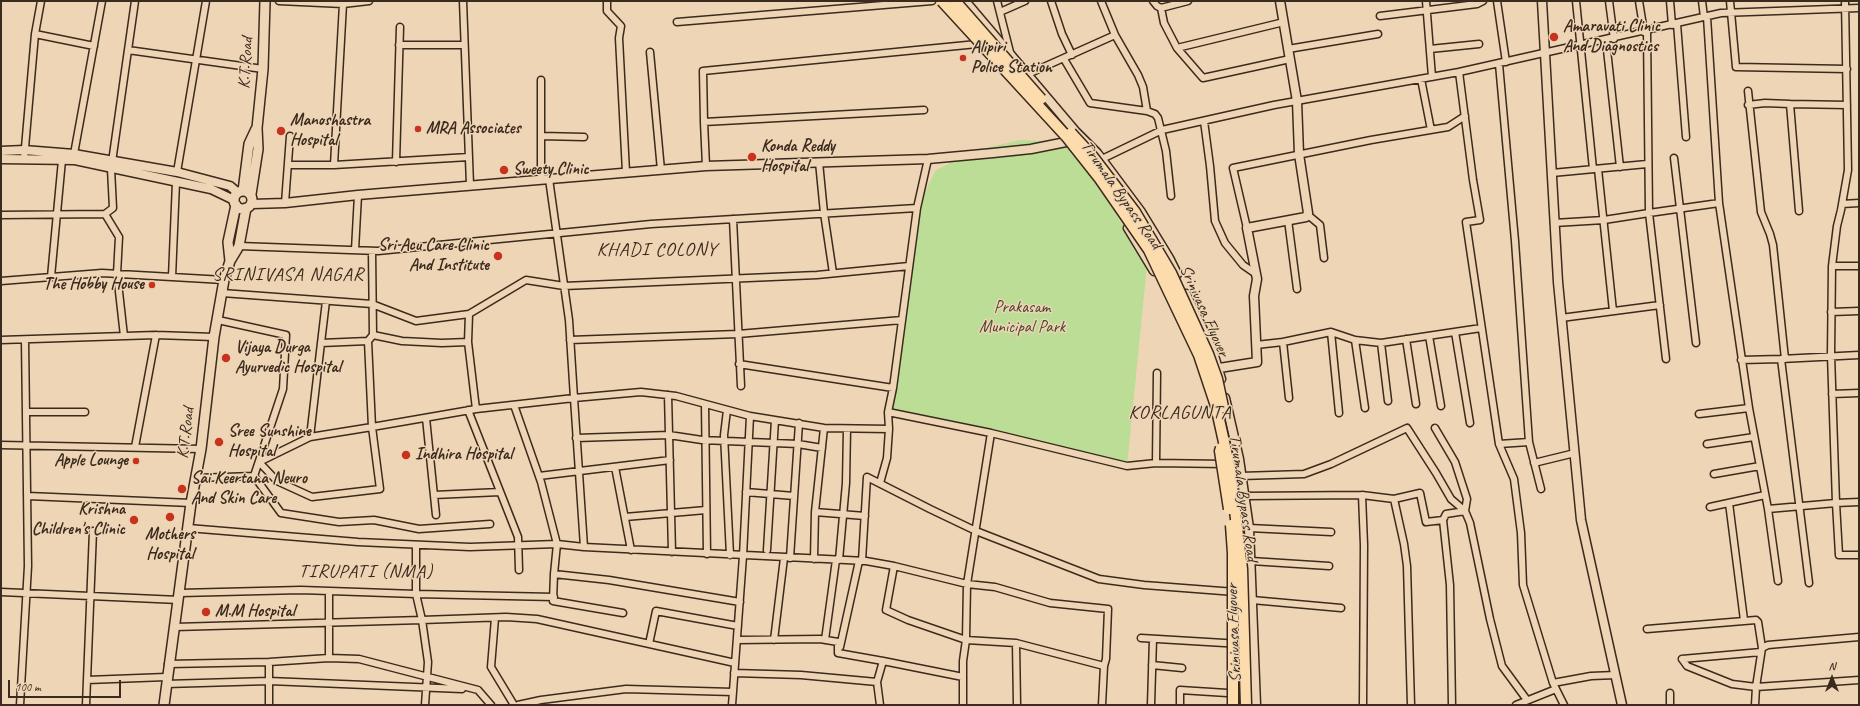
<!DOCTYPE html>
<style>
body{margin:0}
#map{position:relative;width:1860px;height:706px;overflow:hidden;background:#edd5b5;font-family:Caveat,sans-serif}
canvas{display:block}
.frame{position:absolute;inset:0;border:2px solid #3b2a1e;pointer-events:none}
.north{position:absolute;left:1812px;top:658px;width:40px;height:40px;-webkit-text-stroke:3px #edd5b5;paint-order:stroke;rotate:0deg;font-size:11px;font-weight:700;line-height:16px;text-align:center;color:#3b2a1e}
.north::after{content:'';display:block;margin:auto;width:14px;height:18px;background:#3b2a1e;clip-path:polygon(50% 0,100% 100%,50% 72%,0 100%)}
.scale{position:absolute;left:8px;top:680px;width:113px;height:18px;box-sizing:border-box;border:2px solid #3b2a1e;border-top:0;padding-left:5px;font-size:12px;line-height:14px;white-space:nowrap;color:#3b2a1e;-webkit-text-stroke:3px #edd5b5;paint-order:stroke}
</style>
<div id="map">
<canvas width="1860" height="706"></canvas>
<div class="frame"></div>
<div class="north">N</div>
<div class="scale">100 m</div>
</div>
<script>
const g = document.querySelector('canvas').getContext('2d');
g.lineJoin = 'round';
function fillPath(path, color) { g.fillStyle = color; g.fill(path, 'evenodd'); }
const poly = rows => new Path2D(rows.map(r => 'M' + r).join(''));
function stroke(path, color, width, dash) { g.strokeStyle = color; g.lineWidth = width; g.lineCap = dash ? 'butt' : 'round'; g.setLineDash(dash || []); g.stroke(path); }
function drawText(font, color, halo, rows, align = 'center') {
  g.font = font + ' Caveat,sans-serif'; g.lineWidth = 3; g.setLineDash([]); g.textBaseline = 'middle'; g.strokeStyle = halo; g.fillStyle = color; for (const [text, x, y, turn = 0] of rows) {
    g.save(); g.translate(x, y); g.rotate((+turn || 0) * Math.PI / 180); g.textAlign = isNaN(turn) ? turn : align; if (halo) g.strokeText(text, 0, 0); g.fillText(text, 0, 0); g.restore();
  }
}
fillPath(poly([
 [1020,140,1066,142,1113,209,1147,265,1127,466,888,412,917,208,936,170,976,150]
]), '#bbdd96');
const minor = poly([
 [279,1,343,4,369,1],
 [463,1,470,185],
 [607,1,607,11,621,26,619,38,626,172],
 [997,1,1010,52],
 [1051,1,1062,34,1072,55],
 [1153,1,1157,6,1161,8,1188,1],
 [1426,1,1432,77],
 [1497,1,1506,62],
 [1576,1,1593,169],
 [1609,1,1614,39],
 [1639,1,1644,32],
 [1670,1,1672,25],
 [1702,1,1704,17],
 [1730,1,1736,67,1847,69],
 [1845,1,1848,170,1841,210,1837,226,1832,266,1831,355,1836,503,1859,502],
 [343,4,334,165,469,157],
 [1161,8,1164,23,1177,48,1203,78,1290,59],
 [1000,12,1025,1],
 [1380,16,1477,4,1483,1],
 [677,22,932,1],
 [1677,24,1686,137],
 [35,34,94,46],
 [1115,35,1138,75,1143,87,1147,111],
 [1606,41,1620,167],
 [399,45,464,45],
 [1177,48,1284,22],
 [1288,49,1378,34],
 [1430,49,1479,44],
 [128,50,263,69],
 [650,52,661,170],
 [1064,59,1090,103,1147,111,1155,114,1158,118,1166,151,1171,196],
 [1499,64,1515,241,1529,442,1541,489],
 [1459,72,1473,180,1480,220,1466,222,1499,444,1514,479,1521,533,1523,585,1553,683,1564,705],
 [1028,74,1115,35,1101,1],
 [1421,79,1431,130],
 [1748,91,1761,212,1770,234,1773,245,1785,359],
 [1748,105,1765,103,1790,104],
 [1204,121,1210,166,1215,221,1225,243,1243,265,1256,274],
 [704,122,703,71,977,44],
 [541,136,584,137],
 [74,154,102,1],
 [1674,158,1696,343],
 [24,159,35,34,41,1],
 [928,159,917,208,893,388,888,412,991,433,1127,466,1156,463,1225,464],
 [1102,159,1162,130,1274,105,1459,72,1721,13,1859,8],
 [396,162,400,27],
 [819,162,824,213,833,273],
 [288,165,334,165],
 [706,166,704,122,924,110],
 [1598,169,1613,311],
 [177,172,206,1],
 [1552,173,1647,164],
 [541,179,541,80],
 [549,179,569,320,574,398,641,392,676,396,750,416,743,556,732,705],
 [176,182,172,277,224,280],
 [285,203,290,136],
 [1842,204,1859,203],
 [1799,211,1790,104,1847,105],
 [1,215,105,214],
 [1308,215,1320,225,1324,258],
 [733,219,741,386],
 [1288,220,1297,289],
 [1554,223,1604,220,1649,213,1647,31],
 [1247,228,1233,168,1371,140,1448,127,1465,116],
 [239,246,378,251,651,224,917,208],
 [355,250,358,195],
 [372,251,373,335],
 [1832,266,1859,266],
 [51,277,62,160],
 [1,281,102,273,172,277],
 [222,293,372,304,416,321,469,314,526,280,564,286,817,275,909,266],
 [1831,312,1859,311],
 [1561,318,1660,305],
 [1331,332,1339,413],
 [1455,332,1470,423],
 [124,336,117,274,119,237,105,214,113,208,111,169,135,1],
 [1429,336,1441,406],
 [1406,339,1416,404],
 [1,340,156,335,214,337],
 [570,340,738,334,902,320],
 [1355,340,1365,408],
 [468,342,469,314],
 [1283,342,1331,332,1355,340,1381,343,1481,328],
 [321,343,326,301],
 [1381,343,1388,401],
 [1256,345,1283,342,1289,398],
 [1666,359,1649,213,1719,203],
 [1781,359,1809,583],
 [1741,360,1781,359,1859,355],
 [739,364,893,388],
 [1832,394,1859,393],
 [668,395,672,552],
 [705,404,707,554],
 [1749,408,1768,509,1778,581],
 [476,409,468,342,442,343,402,341,373,335,368,341,372,427,380,489,312,497,277,481,259,462,310,437,372,427,476,409,574,398,584,547,866,561,894,566,967,584,995,587,1050,603,1108,609,1106,659,1104,666],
 [468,410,518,537,519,570],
 [727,410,724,435,730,555],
 [26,412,85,412],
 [1699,414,1749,408,1719,203,1707,17],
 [750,416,824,428,889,429],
 [426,418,436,515],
 [1435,428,1455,462,1467,499,1465,511,1470,523,1490,619,1502,666,1527,700],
 [310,437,321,343,368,341],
 [576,438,669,435,702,440,798,444,822,448],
 [1499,444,1529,442],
 [1707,444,1754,437],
 [1,445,201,449],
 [135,447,156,335],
 [1156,463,1157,373],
 [1534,463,1575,453],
 [615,467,631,550],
 [1714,474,1760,466],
 [254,476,281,513,339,522,374,520,419,529,490,524],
 [539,476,670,460],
 [1241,476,1304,474,1331,464,1407,428,1436,473,1451,499,1465,511],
 [196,478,254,476,283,389,286,335,218,320],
 [880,483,887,458,889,429,888,412],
 [746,492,794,496],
 [434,495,500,492],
 [1362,495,1364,545,1363,705],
 [28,496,191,503],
 [1245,496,1362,495,1394,499,1420,493,1426,522,1443,520],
 [1394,499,1404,544,1407,566,1411,705],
 [1729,503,1744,620],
 [1710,507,1765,495],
 [1768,509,1836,503,1839,555,1859,555],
 [815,512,865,516],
 [625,517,706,510],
 [188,528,358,542,470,547,557,544,541,482,514,405],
 [1249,528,1331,532],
 [584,547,557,544,554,574,609,580,740,602],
 [767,550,775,420],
 [790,558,799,423],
 [814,559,815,512,824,428],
 [839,560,846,483,847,429],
 [862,561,867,477,930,509,976,531,1099,579,1144,585,1235,592],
 [1251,561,1329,566],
 [894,566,886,610,908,620,966,640,1016,643,1104,666,1102,705],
 [554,574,553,601,623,613],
 [1,592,179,600],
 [180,593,301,590,416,594,416,545],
 [1252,600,1341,608],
 [495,618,491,667,514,705],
 [175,627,422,620,416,594,554,597],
 [1647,629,1756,620,1758,622,1762,648,1756,687,1755,705],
 [1141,638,1241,644],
 [737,640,820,639,838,642,838,653,883,661],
 [774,640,784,558],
 [825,640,836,560],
 [1016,643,1017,705],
 [649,644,656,611,738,626],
 [840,647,859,561],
 [1762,648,1768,645,1859,637],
 [329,658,329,591],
 [1682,659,1687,666,1732,684,1756,687,1859,680],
 [1682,659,1761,652],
 [168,664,269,662,329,658,359,659,478,690,491,705],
 [1152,665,1182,668],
 [734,673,801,675,877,682],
 [87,680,166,677],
 [1553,683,1591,676,1616,675],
 [166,684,269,681,462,689],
 [1670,693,1670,705],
 [20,705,28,566,25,340],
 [86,705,93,531],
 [269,705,269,662],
 [425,705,428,662,422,620,506,617,537,619,735,663],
 [518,705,541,700,626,689,733,692],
 [880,705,877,682,883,661,963,677],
 [963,705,963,661,966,640,967,584,991,433],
 [1151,705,1153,639],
 [1180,705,1180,690,1243,694],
 [1452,705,1450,585,1443,520,1446,514,1465,511],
 [1516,705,1556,689]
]);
const tertiary = poly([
 [965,1,1076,132,1097,153,1141,212,1169,258,1177,274],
 [1542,1,1558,282,1581,520,1622,705],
 [1,151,24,150,74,154,177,172,230,186,238,193],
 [1,159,75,160,211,189,234,200],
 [252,204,285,203,358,195,706,166,928,159,993,153,1031,149,1066,142,1072,136],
 [1128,228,1154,271],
 [1186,294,1212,349,1221,379],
 [1213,369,1257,362,1254,296,1257,279,1247,228,1306,217,1308,213,1299,154,1297,101,1280,1],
 [1225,398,1239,459,1249,528,1256,705]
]);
const secondary = poly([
 [243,191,249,144,256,129],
 '234 200a9 9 0 1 1 18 0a9 9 0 1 1-18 0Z',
 [251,194,258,149,257,128,263,69,265,1],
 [230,261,228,242,236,205],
 [164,705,191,503,201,449,214,337,224,280,230,261,239,246,246,208]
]);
stroke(minor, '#3b2a1e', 9);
stroke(tertiary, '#3b2a1e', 11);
stroke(secondary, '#3b2a1e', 12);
stroke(minor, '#edd5b5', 6);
stroke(tertiary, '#edd5b5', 8);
stroke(secondary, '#edd5b5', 9);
const primaryBridge = poly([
 [942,1,1066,136,1100,179,1149,250,1199,355,1216,406,1230,469,1242,569,1246,705],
 [955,1,1041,99],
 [1071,133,1093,157,1135,212,1171,273,1208,354,1217,379,1223,407],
 [1221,448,1220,451,1229,509],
 [1231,525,1233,553,1233,705]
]);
stroke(primaryBridge, '#3b2a1e', 13, []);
stroke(primaryBridge, '#fcdcac', 10);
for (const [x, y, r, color] of [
 [1554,37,5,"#c8321e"],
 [963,58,4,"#c8321e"],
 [418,129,4,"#c8321e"],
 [281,131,5,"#c8321e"],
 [752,157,5,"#c8321e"],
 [504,170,5,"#c8321e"],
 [498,256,5,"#c8321e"],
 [152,285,4,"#c8321e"],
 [226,358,5,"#c8321e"],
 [219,442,5,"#c8321e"],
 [406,455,5,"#c8321e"],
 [136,461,4,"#c8321e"],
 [182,489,5,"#c8321e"],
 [170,517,5,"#c8321e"],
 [134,520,5,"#c8321e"],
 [206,612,5,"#c8321e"]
]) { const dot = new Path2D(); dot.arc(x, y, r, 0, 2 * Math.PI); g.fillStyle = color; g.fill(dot); stroke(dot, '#edd5b5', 1.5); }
drawText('bold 17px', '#3b2a1e', '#edd5b5', [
 ["Amaravati Clinic",1563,27],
 ["And Diagnostics",1563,47],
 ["Alipiri",971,48],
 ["Police Station",971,68],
 ["Manoshastra",290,121],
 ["Hospital",290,141],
 ["MRA Associates",426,129],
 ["Konda Reddy",761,147],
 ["Hospital",761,167],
 ["Sweety Clinic",513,170],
 ["Sri Acu Care Clinic",489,246,"right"],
 ["And Institute",489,266,"right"],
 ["The Hobby House",144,285,"right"],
 ["Vijaya Durga",235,348],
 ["Ayurvedic Hospital",235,368],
 ["Sree Sunshine",228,432],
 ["Hospital",228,452],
 ["Indhira Hospital",415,455],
 ["Apple Lounge",128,461,"right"],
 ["Sai Keertana Neuro",191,479],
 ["And Skin Care",191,499],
 ["Krishna",125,510,"right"],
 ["Children's Clinic",125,530,"right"],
 ["Mothers",170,535,"center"],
 ["Hospital",170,555,"center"],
 ["M.M Hospital",215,612]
], 'left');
drawText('17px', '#3b2a1e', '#edd5b5', [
 ["K.T.Road",246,63,-86],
 ["Tirumala Bypass Road",1121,195,55],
 ["Srinivasa Flyover",1204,311,66],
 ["K.T.Road",186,433,-83],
 ["Tirumala Bypass Road",1243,498,82],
 ["Srinivasa Flyover",1234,633,-92]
]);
drawText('17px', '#4e4530', '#edd5b5', [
 ["Prakasam",1022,308],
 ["Municipal Park",1022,328]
]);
g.letterSpacing = '1px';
drawText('19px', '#3b2a1e', '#edd5b5', [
 ["KHADI COLONY",657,250],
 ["SRINIVASA NAGAR",288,275],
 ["KORLAGUNTA",1180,413],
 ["TIRUPATI (NMA)",366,572]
]);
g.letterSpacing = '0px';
</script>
